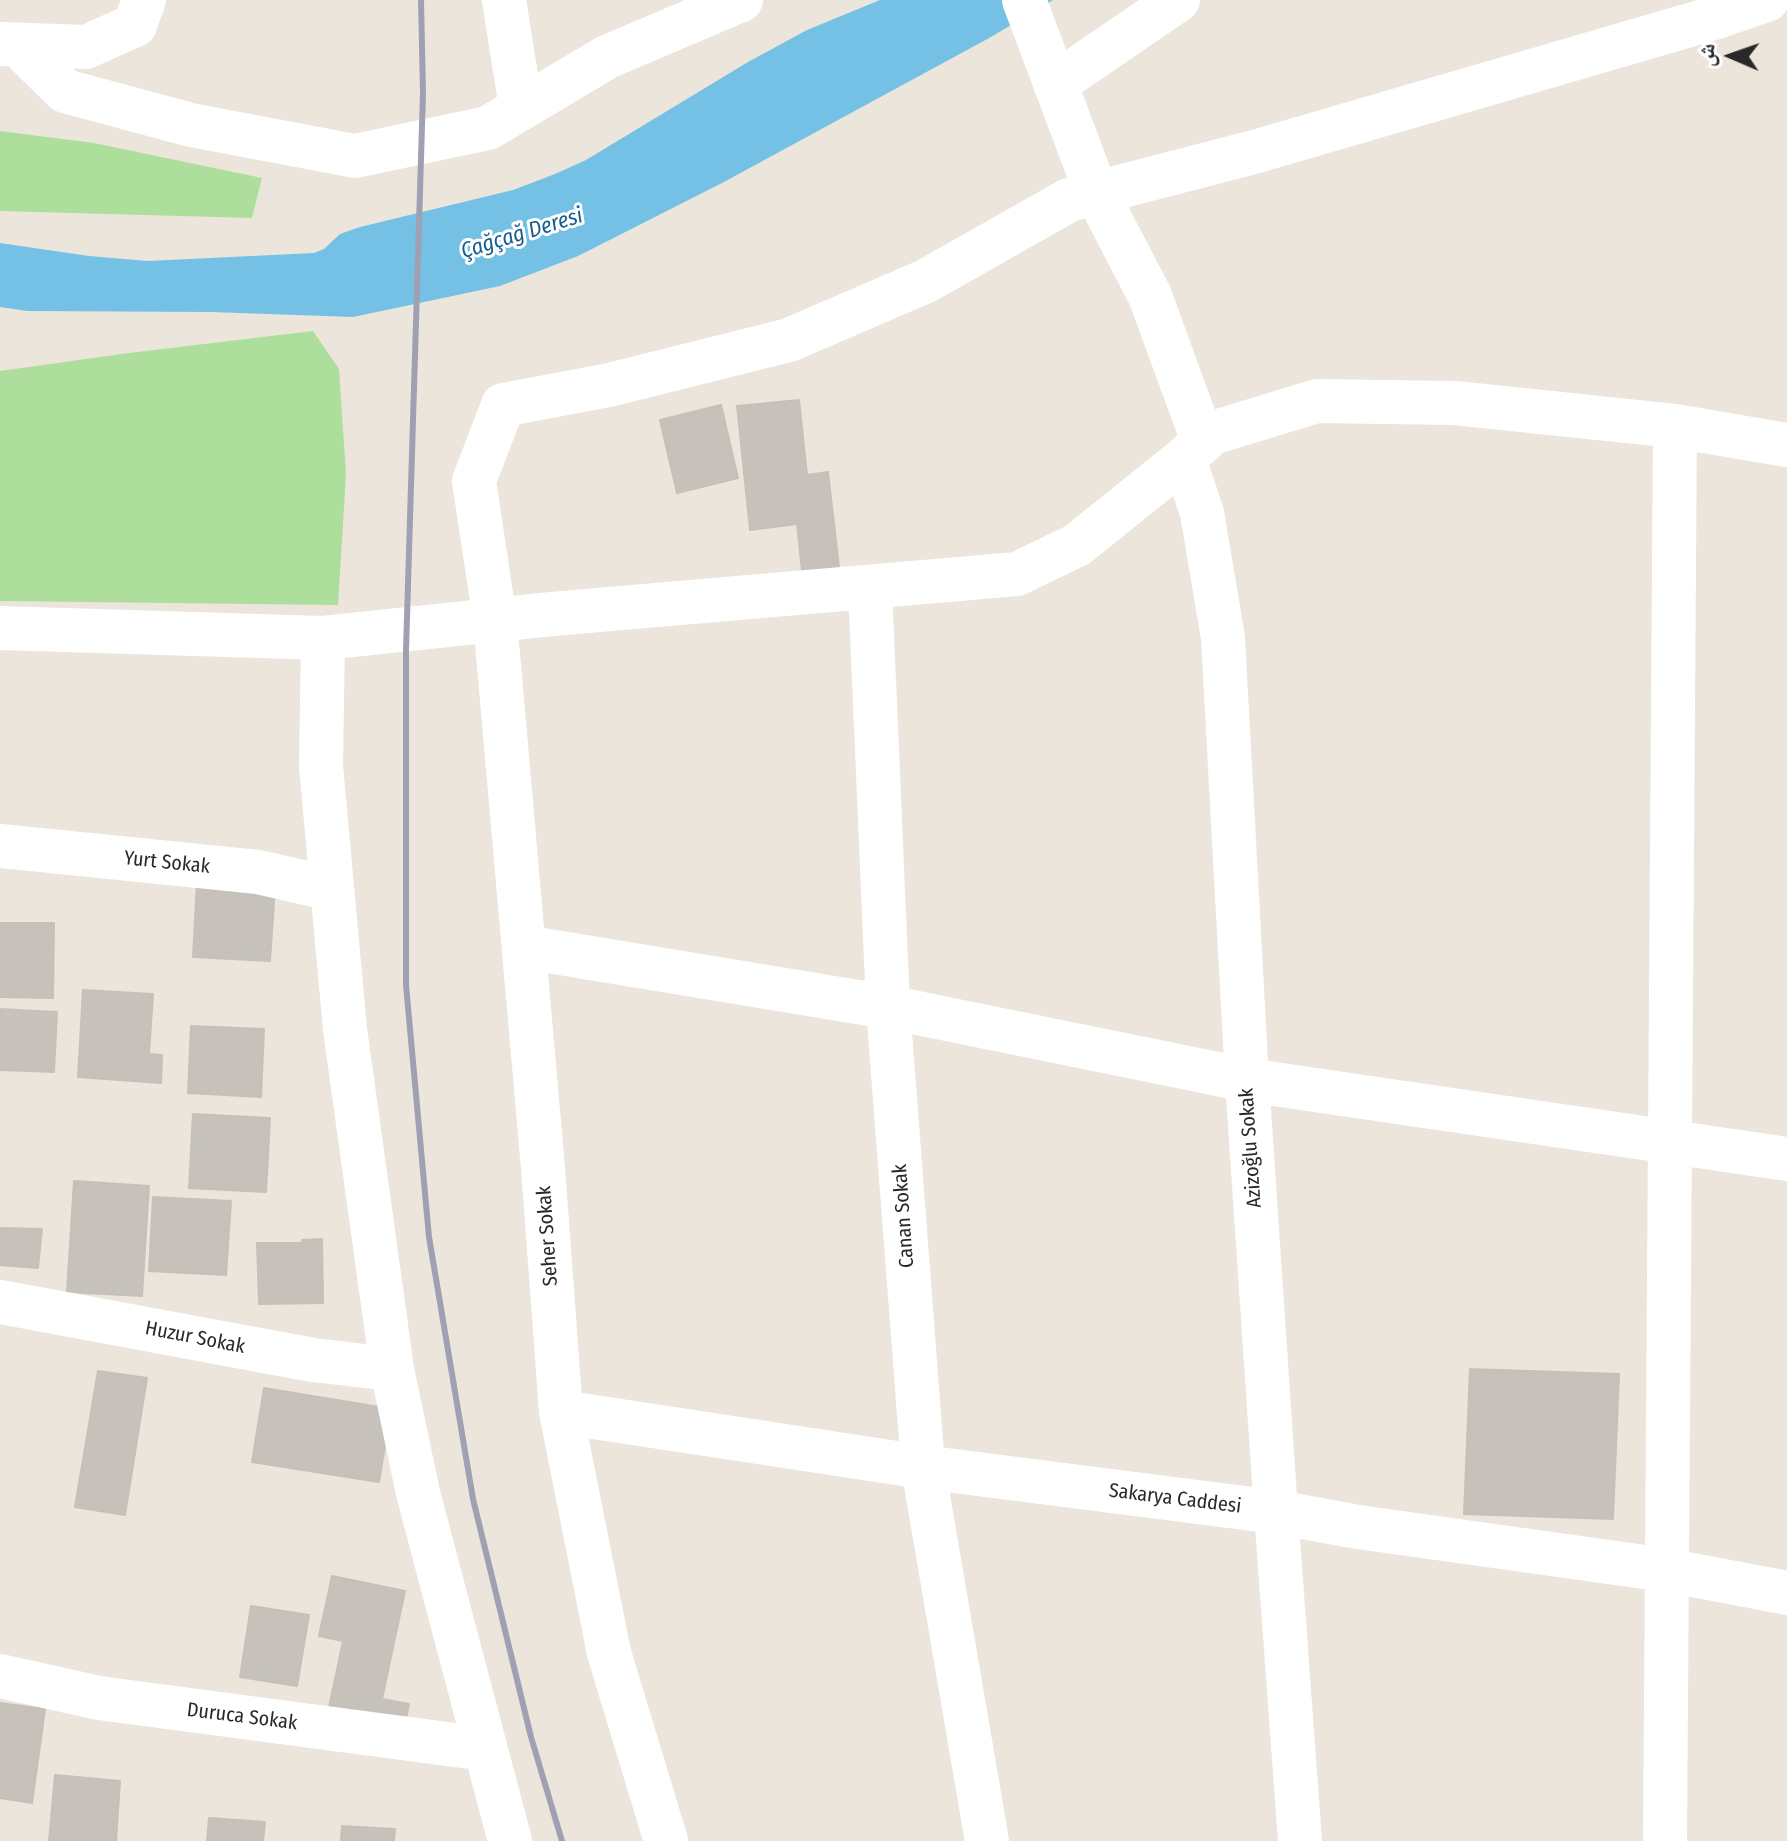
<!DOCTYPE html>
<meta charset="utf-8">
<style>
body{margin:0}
#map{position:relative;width:1787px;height:1841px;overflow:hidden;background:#ebe5dc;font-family:"Fira Sans Condensed","Noto Naskh Arabic",sans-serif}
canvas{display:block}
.north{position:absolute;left:1691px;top:16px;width:80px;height:80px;-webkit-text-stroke:6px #fff;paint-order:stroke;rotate:272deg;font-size:22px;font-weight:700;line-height:32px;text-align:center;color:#292929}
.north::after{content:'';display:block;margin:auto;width:28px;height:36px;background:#292929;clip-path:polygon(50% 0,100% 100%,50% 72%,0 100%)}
</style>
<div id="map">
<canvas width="1787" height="1841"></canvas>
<div class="north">ش</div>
</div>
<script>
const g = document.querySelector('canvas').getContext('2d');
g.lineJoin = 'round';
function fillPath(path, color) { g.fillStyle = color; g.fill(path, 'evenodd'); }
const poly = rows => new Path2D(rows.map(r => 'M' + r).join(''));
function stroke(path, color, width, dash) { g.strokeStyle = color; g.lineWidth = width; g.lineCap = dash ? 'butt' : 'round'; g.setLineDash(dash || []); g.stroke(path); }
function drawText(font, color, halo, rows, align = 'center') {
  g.font = font + ' "Fira Sans Condensed",sans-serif'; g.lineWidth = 6; g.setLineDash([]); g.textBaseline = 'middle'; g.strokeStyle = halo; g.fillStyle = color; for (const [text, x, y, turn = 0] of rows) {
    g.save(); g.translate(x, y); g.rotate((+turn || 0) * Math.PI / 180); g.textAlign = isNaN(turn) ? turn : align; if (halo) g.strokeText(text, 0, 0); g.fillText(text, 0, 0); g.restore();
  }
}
fillPath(poly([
 [0,131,94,143,262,178,252,218,0,211],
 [313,331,339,369,346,474,338,605,0,601,0,371,129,353]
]), '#aede9c');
fillPath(poly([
 [880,0,1053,0,991,37,722,183,578,256,500,286,353,317,211,312,27,311,0,307,0,243,89,256,148,261,314,253,324,249,340,234,360,227,513,190,555,174,586,160,748,62,807,30]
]), '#75c1e6');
const building = poly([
 [799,400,807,475,828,472,840,576,803,580,797,524,750,530,737,406,799,400],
 [721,405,738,478,677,493,660,420,721,405],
 [197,882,275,886,270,961,193,957,197,882],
 [0,923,54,923,53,998,0,997,0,923],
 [83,990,153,994,149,1054,162,1055,161,1083,78,1077,83,990],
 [0,1009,57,1012,54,1072,0,1070,0,1009],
 [191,1026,264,1029,261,1097,188,1093,191,1026],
 [193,1114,270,1118,266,1192,189,1188,193,1114],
 [74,1181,149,1186,142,1296,67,1292,74,1181],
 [153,1197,231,1201,226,1275,149,1271,153,1197],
 [0,1228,42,1229,38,1268,0,1265,0,1228],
 [322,1239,323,1303,259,1304,257,1243,302,1243,302,1240,322,1239],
 [1470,1369,1619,1374,1613,1519,1464,1514,1470,1369],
 [98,1371,147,1378,125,1515,75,1507,98,1371],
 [264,1388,391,1409,379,1482,252,1462,264,1388],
 [332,1576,405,1591,382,1699,409,1704,403,1733,327,1717,343,1641,319,1636,332,1576],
 [251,1606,309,1615,297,1686,240,1677,251,1606],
 [0,1703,45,1709,32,1803,0,1798,0,1703],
 [55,1775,120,1781,116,1841,49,1841,55,1775],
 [209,1818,265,1822,263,1841,207,1841,209,1818],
 [342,1826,395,1829,394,1841,341,1841,342,1826]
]);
fillPath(building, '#c6c2bb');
stroke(building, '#c6c1b6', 2);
stroke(poly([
 [504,0,521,108],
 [1024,0,1096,192,1150,296,1203,441],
 [2,44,86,47,135,25,144,0],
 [18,45,65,91,191,125,355,156,488,128,607,57,741,0],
 [1055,84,1178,0],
 [1184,459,1202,513,1223,638,1247,1080,1276,1512,1300,1841],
 [870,587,888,1007,923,1467,987,1841],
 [0,628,323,638,552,614,1017,574,1077,545,1184,459,1212,433,1317,401,1455,403,1675,426,1787,445],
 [323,638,321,766,345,1029,392,1369,418,1493,510,1841],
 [0,846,258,872,332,889],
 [524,947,888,1007,1247,1080,1787,1159],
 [0,1302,313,1360,392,1369],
 [561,1412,923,1467,1276,1512,1358,1527,1666,1570,1787,1593],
 [0,1676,99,1698,485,1749],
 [666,1841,609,1653,561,1412,543,1168,495,620,474,481,503,405,609,385,789,340,926,281,1069,200,1254,152,1714,18,1767,0],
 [1665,1841,1675,426]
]), '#fff', 44);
stroke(poly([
 [421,0,423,93,406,650,406,985,429,1237,473,1499,531,1737,562,1841]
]), '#9fa1b2', 6);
drawText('20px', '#292929', '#fff', [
 ["Yurt Sokak",167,863,6],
 ["Azizoğlu Sokak",1251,1148,-94],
 ["Canan Sokak",904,1216,-94],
 ["Seher Sokak",548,1236,-94],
 ["Huzur Sokak",195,1338,11],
 ["Sakarya Caddesi",1175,1499,7],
 ["Duruca Sokak",242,1717,7]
]);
drawText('italic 22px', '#165e91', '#fff', [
 ["Çağçağ Deresi",522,234,-17]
]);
</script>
